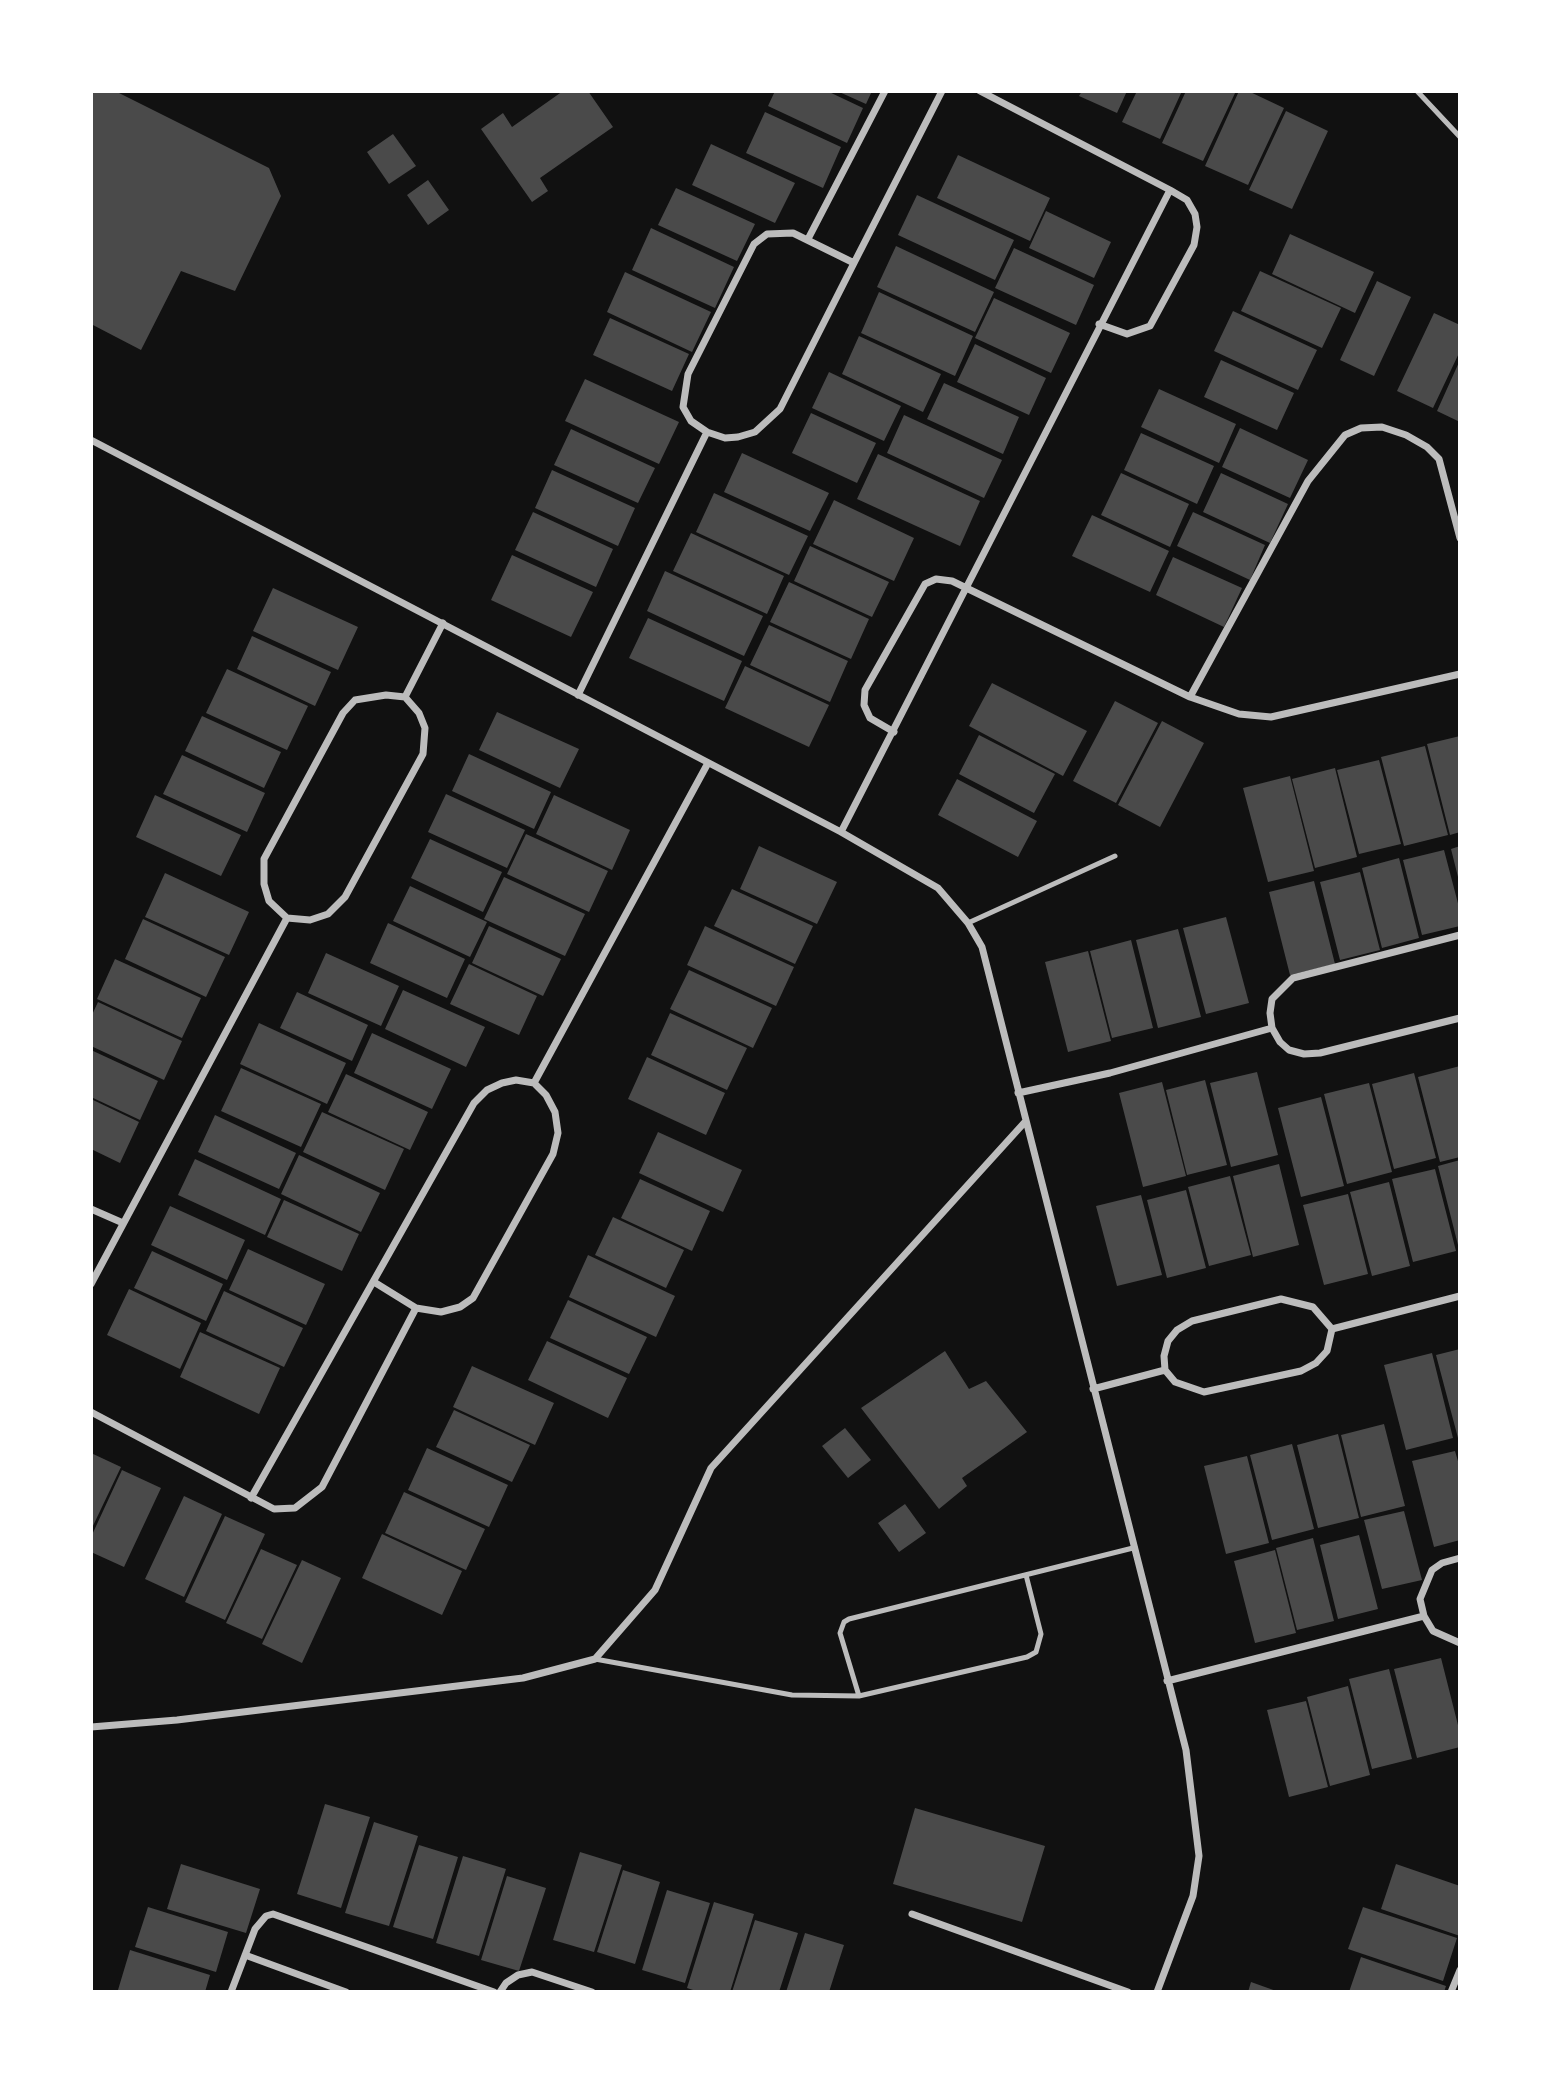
<!DOCTYPE html>
<style>
body{margin:0}
#map{position:relative;width:1551px;height:2083px;overflow:hidden;background:#111;font-family:Overpass,sans-serif}
canvas{display:block}
.frame{position:absolute;inset:0;border:93px solid #fff;pointer-events:none}
</style>
<div id="map">
<canvas width="1551" height="2083"></canvas>
<div class="frame"></div>
</div>
<script>
const g = document.querySelector('canvas').getContext('2d');
g.lineJoin = 'round';
function fillPath(path, color) { g.fillStyle = color; g.fill(path, 'evenodd'); }
const poly = rows => new Path2D(rows.map(r => 'M' + r).join(''));
function stroke(path, color, width, dash) { g.strokeStyle = color; g.lineWidth = width; g.lineCap = dash ? 'butt' : 'round'; g.setLineDash(dash || []); g.stroke(path); }
fillPath(poly([
 [91,91,115,91,269,168,281,196,235,291,181,271,141,350,91,324],
 [563,91,588,91,613,127,540,178,548,191,532,202,481,129,503,113,512,127],
 [775,91,827,91,863,108,847,143,768,106],
 [837,91,872,91,866,104],
 [1082,91,1127,91,1117,113,1079,96],
 [1137,91,1182,91,1160,139,1122,122],
 [1186,91,1236,91,1203,161,1162,143],
 [1239,91,1248,91,1284,108,1248,185,1205,166],
 [1286,111,1328,131,1292,209,1249,190],
 [765,112,841,147,823,188,746,153],
 [393,134,416,166,389,184,367,152],
 [711,144,795,183,775,223,692,185],
 [958,155,1050,198,1030,241,937,198],
 [428,180,449,210,428,225,407,195],
 [676,188,755,224,737,261,658,225],
 [917,195,1014,240,995,280,898,235],
 [1046,211,1111,242,1094,278,1029,248],
 [651,228,734,267,715,308,632,270],
 [1290,234,1374,272,1355,313,1272,274],
 [896,246,994,292,975,332,877,287],
 [1014,248,1094,285,1076,325,995,288],
 [1260,271,1341,308,1322,348,1241,311],
 [625,272,711,312,692,352,607,312],
 [1377,281,1411,297,1374,376,1340,360],
 [879,292,973,336,955,376,861,333],
 [994,298,1070,333,1051,373,975,338],
 [1233,311,1317,350,1298,390,1214,351],
 [1434,313,1460,325,1460,351,1433,408,1397,391],
 [610,318,689,354,672,391,593,355],
 [859,336,941,374,923,412,842,374],
 [975,344,1046,378,1029,415,957,382],
 [1221,360,1294,393,1277,430,1204,397],
 [1460,360,1460,422,1437,411],
 [829,372,901,406,884,441,812,408],
 [585,379,679,422,659,464,565,421],
 [944,383,1019,417,1003,454,927,419],
 [1159,389,1236,424,1219,463,1141,427],
 [811,413,876,443,857,483,792,453],
 [904,415,1002,460,984,498,887,453],
 [1240,428,1308,460,1290,498,1222,467],
 [571,429,655,468,638,503,554,465],
 [1141,433,1214,466,1197,504,1124,470],
 [742,453,829,493,810,531,724,492],
 [878,454,980,501,960,546,857,499],
 [552,470,635,508,618,546,535,508],
 [1121,473,1189,504,1170,547,1101,515],
 [1221,473,1288,504,1270,543,1203,512],
 [714,493,808,536,789,575,696,532],
 [834,500,914,538,894,581,813,544],
 [533,512,613,549,596,587,515,550],
 [1193,512,1265,545,1250,580,1177,546],
 [1092,515,1169,551,1150,592,1072,556],
 [691,533,784,576,767,614,673,571],
 [810,546,889,582,872,617,794,581],
 [512,555,593,592,571,637,491,600],
 [1173,557,1242,588,1224,627,1156,595],
 [665,571,763,616,744,656,647,611],
 [789,582,869,619,851,659,770,622],
 [273,588,358,627,338,670,253,631],
 [648,618,742,661,724,701,629,658],
 [769,625,848,661,830,702,750,665],
 [252,636,331,672,315,706,237,669],
 [745,666,829,705,809,747,725,708],
 [227,669,308,706,287,750,206,713],
 [992,683,1087,731,1063,776,969,726],
 [1115,701,1158,723,1116,803,1073,781],
 [497,712,579,749,560,788,479,750],
 [202,716,281,752,264,788,185,751],
 [1162,721,1204,743,1160,827,1118,805],
 [979,735,1055,774,1034,813,959,774],
 [1460,736,1460,832,1450,835,1427,744],
 [1425,746,1448,835,1404,846,1381,757],
 [469,754,551,792,534,829,452,791],
 [182,755,265,793,247,832,163,794],
 [1379,760,1401,844,1359,854,1337,770],
 [1335,768,1357,857,1315,868,1292,779],
 [1290,776,1314,871,1268,882,1243,788],
 [957,779,1037,821,1018,857,938,815],
 [446,794,525,830,507,868,428,832],
 [155,795,241,835,221,876,136,837],
 [554,795,630,830,612,870,536,834],
 [526,834,608,871,589,912,507,874],
 [430,839,502,872,483,912,411,878],
 [759,846,837,882,817,924,740,889],
 [1460,846,1460,880,1459,881,1451,849],
 [1444,850,1460,911,1460,926,1422,935,1403,860],
 [1399,858,1419,938,1382,948,1362,868],
 [1360,872,1380,950,1340,960,1320,882],
 [165,873,249,912,229,955,145,917],
 [504,877,585,914,565,956,484,919],
 [1314,881,1335,964,1290,975,1269,892],
 [410,886,487,922,470,957,393,921],
 [732,889,813,926,795,964,714,926],
 [1226,917,1249,1003,1206,1014,1183,928],
 [143,919,225,957,206,997,125,959],
 [388,923,465,959,447,998,370,963],
 [489,926,561,959,543,996,472,963],
 [705,926,794,967,776,1006,687,965],
 [1178,929,1201,1017,1158,1028,1136,940],
 [1131,940,1153,1028,1112,1038,1090,951],
 [1088,951,1111,1041,1068,1052,1045,962],
 [326,953,399,986,381,1026,308,993],
 [115,959,201,998,182,1038,97,999],
 [469,964,537,996,519,1035,450,1004],
 [689,970,772,1008,753,1048,670,1009],
 [403,990,485,1027,466,1067,385,1029],
 [297,992,368,1025,352,1061,280,1028],
 [98,1002,182,1041,164,1080,91,1046,91,1017],
 [670,1013,747,1048,727,1090,651,1055],
 [259,1023,346,1063,327,1104,240,1064],
 [372,1033,451,1069,432,1109,354,1073],
 [91,1050,158,1081,140,1120,91,1097],
 [647,1057,725,1093,706,1135,628,1099],
 [1460,1066,1460,1157,1440,1162,1418,1077],
 [241,1068,321,1104,301,1147,221,1111],
 [1257,1072,1278,1155,1231,1167,1210,1083],
 [1414,1073,1436,1158,1394,1169,1372,1084],
 [346,1074,428,1112,410,1150,328,1112],
 [1205,1080,1227,1165,1187,1175,1166,1090],
 [1162,1082,1186,1176,1143,1187,1119,1093],
 [1369,1083,1392,1172,1347,1184,1324,1094],
 [1321,1097,1344,1186,1301,1197,1278,1108],
 [91,1099,139,1122,120,1163,91,1149],
 [322,1112,404,1149,385,1190,303,1152],
 [215,1115,296,1153,279,1189,198,1152],
 [658,1132,742,1170,723,1212,639,1173],
 [299,1155,380,1193,361,1232,281,1194],
 [195,1159,281,1199,265,1235,178,1195],
 [1460,1160,1460,1249,1459,1249,1438,1166],
 [1279,1164,1299,1245,1253,1257,1233,1176],
 [1435,1169,1456,1251,1413,1262,1392,1179],
 [1230,1176,1251,1255,1209,1266,1188,1187],
 [640,1179,710,1211,692,1251,621,1218],
 [1389,1182,1410,1266,1372,1276,1350,1192],
 [1186,1190,1206,1268,1167,1278,1147,1200],
 [1348,1194,1368,1274,1324,1285,1303,1205],
 [1141,1195,1162,1275,1117,1286,1096,1206],
 [284,1200,359,1234,342,1271,267,1237],
 [170,1206,245,1240,227,1280,151,1245],
 [613,1217,684,1250,666,1288,595,1255],
 [248,1249,325,1284,306,1325,229,1290],
 [152,1251,223,1284,206,1321,134,1288],
 [588,1255,675,1296,656,1337,569,1297],
 [129,1289,201,1323,180,1369,107,1335],
 [224,1291,303,1328,284,1367,206,1331],
 [568,1300,647,1337,629,1374,550,1338],
 [200,1332,280,1368,259,1414,180,1377],
 [547,1341,627,1378,608,1418,528,1380],
 [1460,1349,1460,1437,1458,1438,1436,1355],
 [945,1351,969,1389,986,1381,1027,1432,962,1478,967,1486,939,1509,861,1408],
 [1432,1353,1453,1438,1406,1450,1384,1365],
 [472,1366,554,1403,535,1445,453,1407],
 [454,1410,530,1445,512,1482,436,1447],
 [1384,1424,1405,1506,1361,1517,1341,1435],
 [845,1428,871,1460,848,1478,822,1446],
 [1338,1434,1359,1518,1318,1528,1297,1445],
 [1292,1444,1314,1529,1272,1540,1250,1455],
 [427,1448,508,1485,489,1527,408,1490],
 [1455,1451,1460,1468,1460,1540,1434,1547,1412,1461],
 [91,1453,121,1467,91,1530],
 [1247,1456,1269,1543,1226,1554,1204,1466],
 [122,1470,161,1488,124,1567,91,1552,91,1537],
 [404,1492,485,1529,466,1570,385,1533],
 [184,1496,222,1514,184,1597,145,1579],
 [905,1504,926,1533,899,1552,878,1523],
 [1404,1511,1422,1580,1382,1589,1364,1520],
 [225,1516,265,1534,225,1620,185,1602],
 [382,1534,462,1571,442,1615,362,1578],
 [1359,1535,1378,1609,1338,1619,1320,1545],
 [1313,1538,1334,1621,1297,1630,1276,1548],
 [261,1549,297,1565,262,1639,226,1623],
 [1275,1550,1296,1633,1255,1643,1234,1561],
 [302,1560,341,1578,302,1663,262,1644],
 [1441,1658,1460,1733,1460,1747,1417,1758,1394,1669],
 [1389,1669,1412,1759,1372,1769,1349,1679],
 [1348,1686,1370,1775,1330,1786,1307,1697],
 [1306,1701,1328,1787,1289,1797,1267,1710],
 [325,1804,370,1817,341,1908,297,1894],
 [915,1808,1045,1846,1022,1922,893,1884],
 [374,1822,418,1836,389,1926,345,1913],
 [419,1845,458,1857,433,1939,393,1927],
 [580,1852,622,1865,594,1952,553,1940],
 [463,1856,506,1869,479,1956,436,1943],
 [181,1864,260,1889,246,1933,167,1909],
 [1396,1864,1460,1886,1460,1936,1381,1909],
 [623,1870,660,1882,635,1964,597,1952],
 [507,1876,546,1888,519,1971,481,1960],
 [667,1890,710,1903,685,1983,642,1970],
 [714,1902,754,1914,730,1992,699,1992,687,1988],
 [148,1907,228,1932,216,1972,135,1947],
 [1363,1907,1457,1938,1443,1981,1348,1949],
 [755,1920,798,1933,779,1992,732,1992],
 [805,1933,844,1945,829,1992,786,1992],
 [130,1950,210,1975,205,1992,118,1990],
 [1361,1957,1446,1986,1444,1992,1349,1992],
 [1251,1982,1279,1992,1248,1992]
]), '#4a4a4a');
stroke(poly([
 [1417,91,1460,137],
 [968,923,1115,856],
 [595,1659,792,1695,859,1696,1027,1657,1036,1652,1041,1634,1026,1575],
 [859,1696,840,1633,844,1622,849,1619,1133,1548]
]), '#bcbcbc', 5);
stroke(poly([
 [980,91,1170,190,1187,200,1195,214,1197,227,1194,245,1150,326,1127,334,1099,324],
 [808,239,885,91],
 [854,263,793,233,767,234,754,244,688,374,683,407,691,421,707,432,725,438,738,437,755,432,780,409,854,263,942,91],
 [91,440,841,832,938,888,968,923,982,947,1186,1750,1199,1856,1193,1896,1157,1992],
 [386,695,405,697,419,713,425,728,423,754,345,897,328,914,310,920,287,918,269,901,264,884,264,859,343,713,355,700,386,695],
 [578,695,707,432],
 [405,697,443,623],
 [1190,697,1308,481,1345,435,1361,428,1382,427,1406,435,1427,447,1439,459,1460,538],
 [894,732,870,718,864,705,865,690,925,584,936,579,952,581,1190,697,1239,714,1271,717,1460,674],
 [841,832,1170,190],
 [1460,935,1293,978,1272,999,1270,1013,1272,1028,1280,1042,1289,1050,1304,1054,1320,1053,1460,1018],
 [534,1083,708,763],
 [1018,1093,1110,1073,1272,1028],
 [91,1209,123,1223],
 [91,1284,287,918],
 [1281,1299,1313,1307,1332,1329,1327,1351,1316,1363,1301,1371,1204,1392,1175,1382,1165,1370,1164,1356,1168,1341,1177,1330,1192,1321,1281,1299],
 [1332,1329,1460,1296],
 [1093,1389,1165,1370],
 [91,1412,274,1509,295,1508,322,1487,416,1308],
 [251,1498,474,1103,487,1090,502,1083,516,1080,534,1083,546,1095,555,1112,558,1133,553,1154,473,1298,460,1307,441,1312,416,1308,374,1282],
 [1460,1558,1442,1563,1432,1570,1420,1599,1424,1616,1433,1631,1460,1643],
 [1167,1681,1424,1616],
 [91,1727,177,1720,523,1678,595,1659,655,1590,711,1468,1024,1123],
 [912,1914,1128,1992],
 [245,1955,346,1992],
 [231,1992,255,1929,266,1916,273,1914,494,1992],
 [500,1992,506,1983,518,1975,532,1972,592,1992],
 [1451,1992,1460,1970]
]), '#bcbcbc', 7);
</script>
